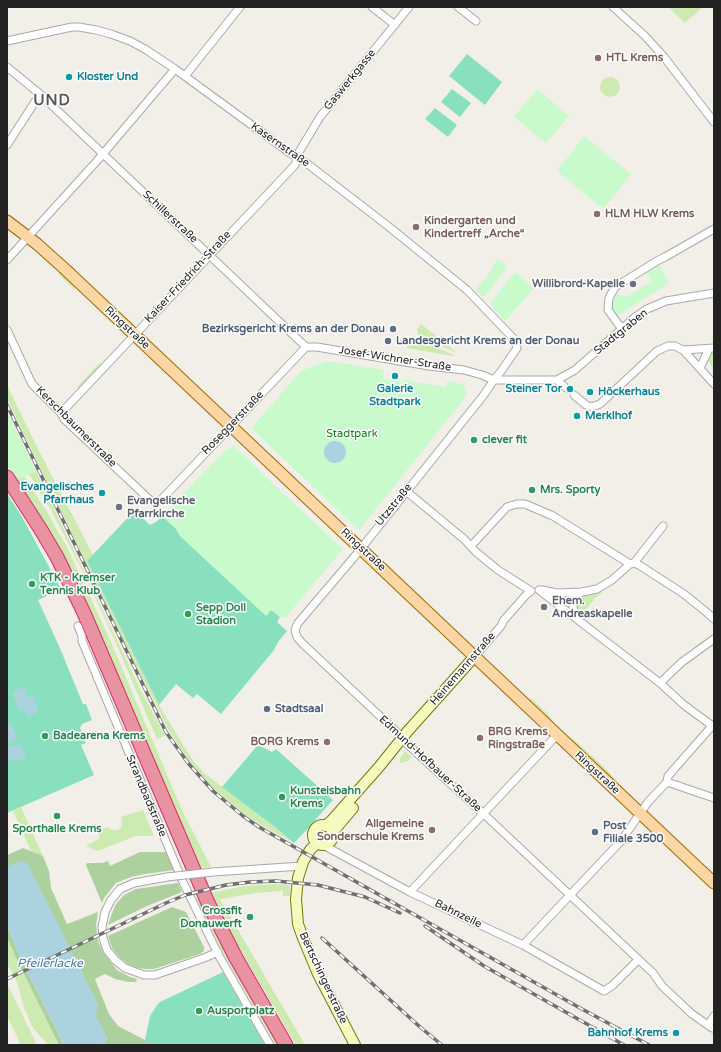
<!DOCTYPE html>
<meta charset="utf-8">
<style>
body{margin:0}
#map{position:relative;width:721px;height:1052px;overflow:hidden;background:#f2efe9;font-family:"Varela Round",sans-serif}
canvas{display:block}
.frame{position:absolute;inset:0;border:8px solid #222;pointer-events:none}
</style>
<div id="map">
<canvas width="721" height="1052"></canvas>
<div class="frame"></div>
</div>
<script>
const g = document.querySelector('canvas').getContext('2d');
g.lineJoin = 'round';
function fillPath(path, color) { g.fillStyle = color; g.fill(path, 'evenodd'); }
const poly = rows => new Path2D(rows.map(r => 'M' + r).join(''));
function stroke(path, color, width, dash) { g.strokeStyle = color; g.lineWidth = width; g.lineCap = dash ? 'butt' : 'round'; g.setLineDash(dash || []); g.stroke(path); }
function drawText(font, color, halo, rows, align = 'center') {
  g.font = font + ' "Varela Round",sans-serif'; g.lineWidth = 3; g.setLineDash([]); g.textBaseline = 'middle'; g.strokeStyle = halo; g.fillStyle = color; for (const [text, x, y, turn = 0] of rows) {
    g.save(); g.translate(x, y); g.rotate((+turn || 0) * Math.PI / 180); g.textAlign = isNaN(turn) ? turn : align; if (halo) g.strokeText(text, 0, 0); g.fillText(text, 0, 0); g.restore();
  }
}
fillPath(poly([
 [668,7,703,7,685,23],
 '600 87a10 10 0 1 1 20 0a10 10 0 1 1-20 0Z',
 [60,272,76,287,74,289,58,274],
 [421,324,455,351,455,352,419,337,417,329],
 [418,340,454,355,453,356,407,348,408,341],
 [714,351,714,369,707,359,710,352],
 [99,363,101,365,79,389,77,387],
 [105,370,106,371,70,410,69,409],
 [7,385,38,449,93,555,87,561,159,705,192,759,204,773,275,827,294,843,261,825,244,814,214,789,189,761,169,731,122,638,7,399],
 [36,471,141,690,165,736,157,739,115,641,89,584,51,510,29,474],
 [24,476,47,512,68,549,85,586,111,642,182,810,211,867,197,868,16,480],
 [603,592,603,593,597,596,582,614,578,613,575,607,576,600,579,597],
 [531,698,548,714,552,720,551,721,529,700],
 [569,737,577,742,609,772,617,782,616,783,569,738],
 [405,751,412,757,408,761,400,763,400,758],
 [21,807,43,856,31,851,13,811],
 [143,810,154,836,136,836,97,851,86,846,100,838,96,830,108,827,111,830,118,830,122,826,121,817],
 [275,884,290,885,290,896,283,896,283,891,256,893,220,899,305,1045,296,1045,226,925,210,893,245,886],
 [199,897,280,1045,276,1045,223,953,196,898],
 [7,938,18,962,59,1045,48,1045,33,1028,24,1008,17,982,7,964],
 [7,983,20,1010,37,1045,21,1045,7,1016]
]), '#cdebb0');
fillPath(poly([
 [23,848,43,856,49,871,51,888,67,924,98,912,96,925,98,941,103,952,117,970,130,977,137,979,136,982,128,982,115,979,105,974,95,979,109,1014,118,1026,145,1040,147,1045,101,1045,105,1043,107,1038,95,1016,98,1005,27,864,7,867,7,855],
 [140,852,166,852,174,870,145,874,131,877,116,883,104,898,102,903,86,865,87,863,102,863,108,861,110,866],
 [178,883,182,892,147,906,108,925,112,913,116,904,124,895,136,889],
 [172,907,186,912,204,947,204,951,200,954,154,969,145,969,138,968,128,964,119,957,112,948,108,936],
 [7,926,22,961,64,1045,59,1045,18,962,7,938]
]), '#add19e');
fillPath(poly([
 [537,89,569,116,546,143,514,117],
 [584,136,631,174,603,209,557,171],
 [498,259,506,265,506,269,485,296,481,296,476,289,494,267,492,266],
 [659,265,669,283,617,316,612,310,612,305,617,294,619,294,622,296,629,296,652,281,647,273],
 [517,273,534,288,505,321,491,306,491,302,513,274],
 [328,361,384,370,383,379,404,383,404,379,412,381,412,382,446,387,447,381,463,384,467,395,359,530,251,428,301,371],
 [7,412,36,471,16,480,7,468],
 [233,445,290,500,343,549,285,618,280,617,271,610,266,616,180,536,176,529,162,516,225,450,229,450]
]), '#c8facc');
fillPath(poly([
 [467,54,502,82,485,105,449,76],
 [452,89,471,103,460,117,441,102],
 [435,108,457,125,448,137,425,119],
 [7,494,21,515,61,589,38,600,59,646,83,704,86,704,92,720,82,724,80,728,86,743,81,745,94,775,7,813],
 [135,510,150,525,156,522,162,516,176,529,180,536,266,616,271,610,280,617,277,622,287,631,278,642,274,650,221,714,197,694,193,698,176,684,159,705,87,561],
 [258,745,272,752,276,749,333,800,316,819,316,820,294,843,275,827,222,787],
 [223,972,265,1045,147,1045,145,1040,150,1016,157,1005,160,1002]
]), '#88e0be');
fillPath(poly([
 '324 452a11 11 0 1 1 22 0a11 11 0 1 1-22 0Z',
 [24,687,28,698,33,696,39,712,27,717,24,709,19,711,13,695,14,691],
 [11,723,18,739,7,744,7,724],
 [21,744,27,757,13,762,11,759,7,759,7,747,12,745,16,746],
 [20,861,27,863,98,1005,96,1016,107,1038,105,1043,101,1045,64,1045,22,961,7,926,7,867]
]), '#aad3df');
const street = poly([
 [372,7,395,25],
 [458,7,476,21],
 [613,7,645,36,664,57,714,122],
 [7,41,72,27,79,27,96,30,111,34,130,41,145,49,175,69,290,153,305,162,388,226,467,290,514,339,517,348,502,370,494,380,483,396,355,556,298,623,295,630,297,637,302,643,398,733,408,745,488,818,653,973,662,986,692,1014,712,1028],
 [7,67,40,94,306,347],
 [185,76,240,7],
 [7,145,40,94],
 [7,260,96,162,175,69],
 [622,329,608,310,609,298,615,287,657,261,665,257,714,229],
 [7,330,32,384,61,413,64,419,150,500,154,502,161,500,306,347],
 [306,347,317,347,429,366,464,370,482,375,494,380,557,380,575,370,635,317,647,309,666,301,714,293],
 [683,350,714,348],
 [700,368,709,349],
 [557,380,566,388],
 [574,395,586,405,592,407,600,404,657,351,668,346,675,346,683,350,714,384],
 [61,413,295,165,299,152,320,117,409,7],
 [406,491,464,539,476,552,498,570,531,591],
 [471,546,507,507,517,504,525,504,553,516,630,564,634,563,639,565,684,594,705,611,714,619],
 [634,563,663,526],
 [539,590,660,683,684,705,714,727],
 [542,590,557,593,582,592,597,589,612,580,630,564],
 [575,617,572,602,573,598,582,592],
 [78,626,82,636,82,641,183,882,219,956,270,1045],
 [475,656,501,626,504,620,526,595,531,591],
 [660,683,682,662,714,639],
 [667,782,714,798],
 [323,845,410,892,523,945,604,991,613,985,638,960],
 [213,872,302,866],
 [167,877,134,883,120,889,111,900,105,912,102,927,103,938,107,950,115,960,125,968,144,975,155,975,204,958,218,952],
 [410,892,557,735],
 [523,945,621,841,648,802,667,782,668,776,712,726],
 [708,1025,714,1016]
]);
const secondary = poly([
 '313 835a10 10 0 1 1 20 0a10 10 0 1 1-20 0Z',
 [325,826,332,820,379,767,407,732,475,656],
 [332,833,353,808],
 [317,843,310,850,303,862,298,878,296,899,298,924,303,938,318,974,355,1045]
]);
const primary = poly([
 [7,221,37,244,66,270,714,883]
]);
const highway = poly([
 [7,477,41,530,57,557,84,613,208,903,236,958,286,1045]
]);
stroke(street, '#a9a9a9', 9);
stroke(secondary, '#707d05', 12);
stroke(primary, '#a06b00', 13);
stroke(highway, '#dc2a67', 15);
stroke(street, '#fff', 7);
stroke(secondary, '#f7fabf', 10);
stroke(primary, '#fcd6a4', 11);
stroke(highway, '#e892a2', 13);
const rail = poly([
 [7,405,166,732,188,763,213,791,243,816,259,827,580,1008,649,1045],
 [425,926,484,966,624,1045],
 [322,938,420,1027,442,1045],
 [7,979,166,903,185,895,226,885,250,882,276,881,318,885,365,897,400,913]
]);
stroke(rail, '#707070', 3.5);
stroke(rail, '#fff', 2, [6]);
const streetBridge = poly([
 [167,877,213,872]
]);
stroke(streetBridge, '#a9a9a9', 9, []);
stroke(streetBridge, '#fff', 7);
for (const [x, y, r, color] of [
 [598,58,4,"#8d6e63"],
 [69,77,4,"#0f9aa8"],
 [597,214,4,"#8d6e63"],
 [416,227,4,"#8d6e63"],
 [633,284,4,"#6b7280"],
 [393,329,4,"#5c6f8a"],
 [388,341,4,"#5c6f8a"],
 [395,376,4,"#0f9aa8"],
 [570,389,4,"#0f9aa8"],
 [590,392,4,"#0f9aa8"],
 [577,416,4,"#0f9aa8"],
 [474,440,4,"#2e9e5b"],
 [532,490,4,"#2e9e5b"],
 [102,493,4,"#0f9aa8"],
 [119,507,4,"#6b7280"],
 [32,584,4,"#2e9e5b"],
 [544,607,4,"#6b7280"],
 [188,614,4,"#2e9e5b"],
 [267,709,4,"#5c6f8a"],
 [45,736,4,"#2e9e5b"],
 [480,738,4,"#8d6e63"],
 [327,742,4,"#8d6e63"],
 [282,797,4,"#2e9e5b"],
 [57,816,4,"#2e9e5b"],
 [432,830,4,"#8d6e63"],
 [595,832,4,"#5c6f8a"],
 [250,917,4,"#2e9e5b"],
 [199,1011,4,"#2e9e5b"],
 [676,1033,4,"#0f9aa8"]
]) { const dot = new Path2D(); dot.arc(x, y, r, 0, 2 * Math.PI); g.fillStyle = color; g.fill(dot); stroke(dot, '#fff', 1.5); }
drawText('bold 11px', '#785e54', '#fff', [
 ["HTL Krems",606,58],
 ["HLM HLW Krems",605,214],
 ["Kindergarten und",424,221],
 ["Kindertreff „Arche“",424,234],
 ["BRG Krems",488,732],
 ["Ringstraße",488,745],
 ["BORG Krems",319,742,"right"],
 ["Allgemeine",424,824,"right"],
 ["Sonderschule Krems",424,837,"right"]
], 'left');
drawText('bold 11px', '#0d838f', '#fff', [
 ["Kloster Und",77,77],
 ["Galerie",395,389,"center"],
 ["Stadtpark",395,402,"center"],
 ["Steiner Tor",562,389,"right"],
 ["Höckerhaus",598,392],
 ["Merklhof",585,416],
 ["Evangelisches",94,487,"right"],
 ["Pfarrhaus",94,500,"right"],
 ["Bahnhof Krems",668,1033,"right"]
], 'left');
drawText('11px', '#222', '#fff', [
 ["Gaswerkgasse",350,80,-51],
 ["Kasernstraße",280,145,35],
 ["Schillerstraße",170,217,43],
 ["Kaiser-Friedrich-Straße",188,277,-47],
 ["Ringstraße",127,328,43],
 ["Stadtgraben",621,332,-39],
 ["Josef-Wichner-Straße",395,359,9],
 ["Roseggerstraße",233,423,-46],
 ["Kerschbaumerstraße",76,427,45],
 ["Utzstraße",394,505,-51],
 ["Ringstraße",363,550,43],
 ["Heinemannstraße",463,669,-49],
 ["Edmund-Hofbauer-Straße",430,764,43],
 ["Ringstraße",597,773,43],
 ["Strandbadstraße",146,796,67],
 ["Bahnzeile",458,914,26],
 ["Bertschingerstraße",323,978,65]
]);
drawText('bold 11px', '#5b616d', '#fff', [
 ["Willibrord-Kapelle",625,284,"right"],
 ["Evangelische",127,501],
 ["Pfarrkirche",127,514],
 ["Ehem.",552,601],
 ["Andreaskapelle",552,614]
], 'left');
drawText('bold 11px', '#4e5e75', '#fff', [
 ["Bezirksgericht Krems an der Donau",385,329,"right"],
 ["Landesgericht Krems an der Donau",396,341],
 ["Stadtsaal",275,709],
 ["Post",603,826],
 ["Filiale 3500",603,839]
], 'left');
drawText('11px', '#0c8416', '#fff', [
 ["Stadtpark",352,434]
]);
drawText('bold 11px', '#27864d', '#fff', [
 ["clever fit",482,440],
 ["Mrs. Sporty",540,490],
 ["KTK - Kremser",40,578],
 ["Tennis Klub",40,591],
 ["Sepp Doll",196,608],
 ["Stadion",196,621],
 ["Badearena Krems",53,736],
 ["Kunsteisbahn",290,791],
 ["Krems",290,804],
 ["Sporthalle Krems",57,829,"center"],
 ["Crossfit",242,911,"right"],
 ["Donauwerft",242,924,"right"],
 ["Ausportplatz",207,1011]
], 'left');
drawText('italic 12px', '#4a7aab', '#fff', [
 ["Pfeilerlacke",50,964]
]);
g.letterSpacing = '1px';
drawText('bold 15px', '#555', '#fff', [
 ["UND",52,101]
]);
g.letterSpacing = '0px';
</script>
